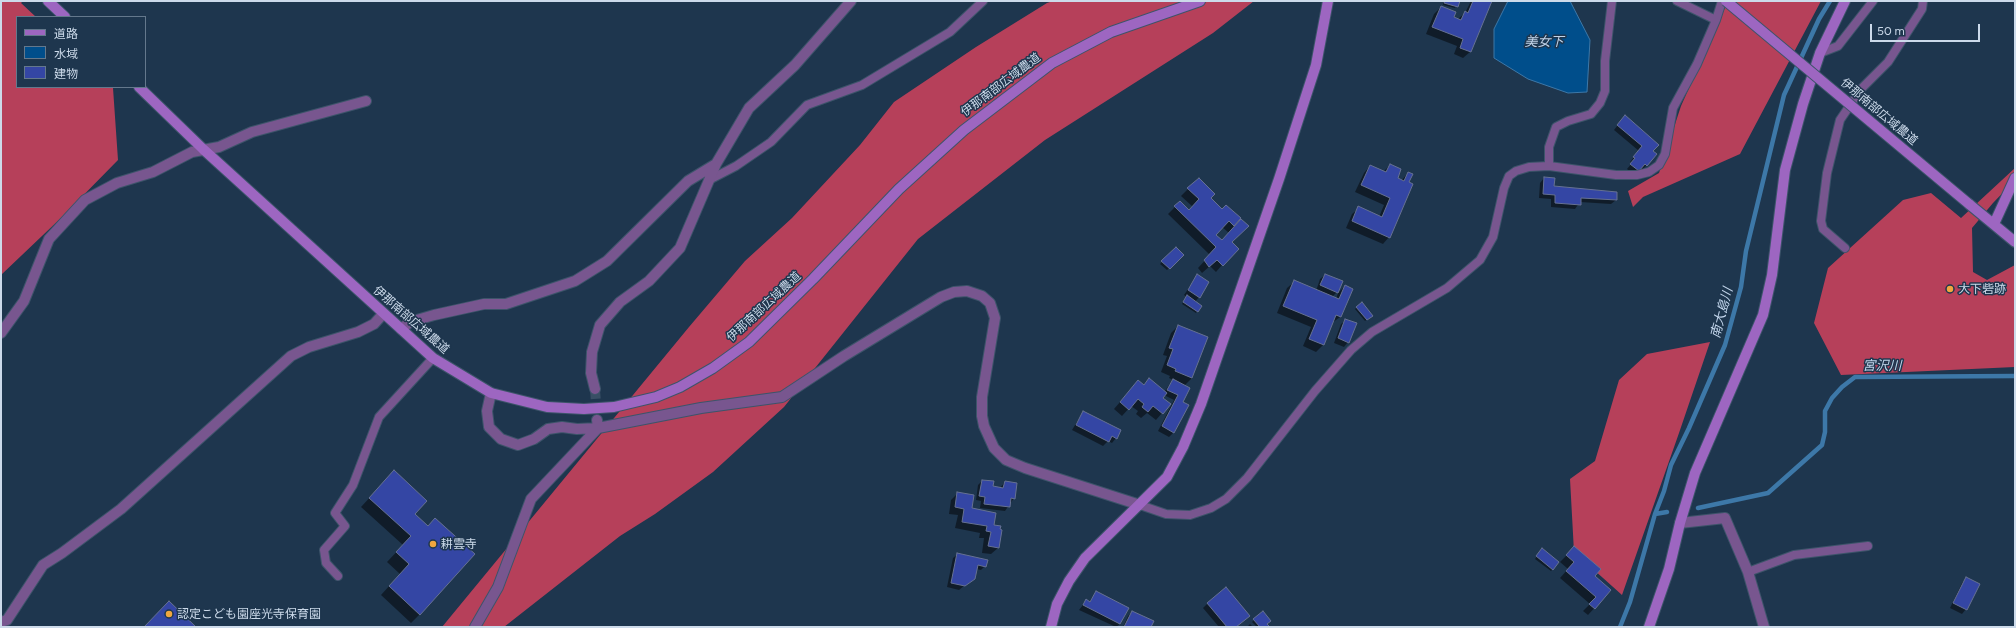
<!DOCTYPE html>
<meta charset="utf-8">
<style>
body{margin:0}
#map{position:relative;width:2016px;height:628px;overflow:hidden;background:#1e364e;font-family:Figtree,"Noto Sans JP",sans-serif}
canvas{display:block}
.frame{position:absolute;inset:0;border:2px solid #ccdaea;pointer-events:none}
.legend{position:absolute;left:16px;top:16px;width:130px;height:72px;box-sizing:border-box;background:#1e364e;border:1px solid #64788c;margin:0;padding:5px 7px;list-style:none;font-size:12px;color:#ccdaea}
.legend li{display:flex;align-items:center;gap:8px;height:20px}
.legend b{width:20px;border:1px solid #64788c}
.scale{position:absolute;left:1870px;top:24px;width:110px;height:18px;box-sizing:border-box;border:2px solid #ccdaea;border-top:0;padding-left:5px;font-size:12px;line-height:14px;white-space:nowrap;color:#ccdaea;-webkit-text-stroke:3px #1e364e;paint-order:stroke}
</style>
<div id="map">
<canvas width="2016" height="628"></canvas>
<div class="frame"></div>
<ul class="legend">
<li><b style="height:5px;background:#9d66c1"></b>道路</li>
<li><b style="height:11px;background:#004e8b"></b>水域</li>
<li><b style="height:11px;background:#3446a4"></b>建物</li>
</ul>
<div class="scale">50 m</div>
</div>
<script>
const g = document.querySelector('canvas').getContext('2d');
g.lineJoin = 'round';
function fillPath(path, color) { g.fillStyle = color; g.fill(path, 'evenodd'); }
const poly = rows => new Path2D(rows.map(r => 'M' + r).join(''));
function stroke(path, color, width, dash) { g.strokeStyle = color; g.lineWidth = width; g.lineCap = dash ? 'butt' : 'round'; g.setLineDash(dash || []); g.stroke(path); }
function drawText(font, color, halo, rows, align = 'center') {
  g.font = font + ' Figtree,"Noto Sans JP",sans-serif'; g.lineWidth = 3; g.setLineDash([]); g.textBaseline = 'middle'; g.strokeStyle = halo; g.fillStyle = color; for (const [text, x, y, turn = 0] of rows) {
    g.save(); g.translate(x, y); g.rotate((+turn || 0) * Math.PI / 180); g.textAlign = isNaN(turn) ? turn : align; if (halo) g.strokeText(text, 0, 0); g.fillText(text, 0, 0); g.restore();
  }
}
fillPath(poly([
 [1,1,23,1,21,3,36,17,17,17,17,87,113,88,118,160,63,216,1,275],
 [1053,1,1254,1,1213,33,1045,140,918,239,784,407,713,472,655,514,620,536,504,627,442,627,689,327,745,261,792,218,860,145,894,102,976,47,1047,3],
 [1728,1,1821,1,1740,154,1643,197,1633,207,1628,191,1659,173,1681,106],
 [2015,168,2015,180,1993,203,1972,228,1973,272,1987,280,2015,265,2015,367,1841,375,1814,323,1828,268,1903,200,1931,193,1961,218],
 [1710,342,1679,433,1622,595,1574,552,1570,479,1595,461,1619,380,1647,354]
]), '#b6405a');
const water = poly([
 [1508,1,1570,1,1590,40,1587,92,1568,93,1528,79,1494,58,1494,29,1508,1]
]);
fillPath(water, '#004e8b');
stroke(water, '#3d78a8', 1);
fillPath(poly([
 [1444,1,1458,1,1455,8,1443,5],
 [1471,1,1488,1,1470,52,1463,58,1454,54,1457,46,1426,34,1434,14,1441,7,1458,19,1465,13],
 [1621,121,1656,155,1642,170,1640,168,1634,175,1627,169,1632,163,1630,162,1639,151,1614,130],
 [1390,165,1396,178,1401,181,1408,173,1389,237,1383,244,1346,228,1352,214,1359,208,1379,217,1384,205,1355,192,1364,173,1370,166,1383,172],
 [1544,178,1553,187,1616,192,1616,200,1611,204,1580,202,1575,209,1551,207,1551,199,1539,198,1540,183],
 [1198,179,1210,198,1222,211,1226,207,1248,226,1231,242,1222,265,1216,272,1210,266,1202,273,1198,268,1210,255,1168,214,1180,202,1189,211,1193,207,1181,196],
 [1222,227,1229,233,1222,241,1215,235],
 [1176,248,1182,255,1167,270,1160,264],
 [1325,275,1337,292,1332,297,1336,299,1338,293,1345,286,1352,289,1340,317,1332,323,1323,345,1316,352,1303,346,1311,327,1277,313,1287,288,1294,282,1316,291,1320,279],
 [1197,276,1199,297,1195,302,1197,311,1196,313,1182,304,1187,297,1184,295],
 [1357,307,1370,317,1365,321,1355,309],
 [1346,320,1348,342,1344,347,1334,343,1341,324],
 [1178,326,1192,378,1184,386,1174,432,1169,437,1158,431,1174,400,1164,395,1161,398,1162,413,1156,420,1147,413,1141,418,1136,414,1138,411,1131,406,1122,416,1114,409,1138,381,1143,385,1149,380,1164,392,1173,380,1169,378,1170,376,1161,372,1167,356,1163,355,1171,333],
 [1083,412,1116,438,1112,443,1108,441,1103,446,1072,430],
 [385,481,414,515,420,614,411,623,381,595,400,574,387,562,403,545,361,507],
 [982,481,992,487,1000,488,1005,482,1014,498,1005,511,980,508,981,501,976,500,978,485],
 [958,493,971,509,993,526,998,548,991,554,982,553,984,538,979,538,980,533,955,528,958,515,949,514,951,500],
 [1540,552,1553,569,1551,571,1535,559],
 [958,554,985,566,981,570,976,569,971,580,959,590,947,587,953,558],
 [1568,554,1610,591,1588,615,1583,611,1590,604,1560,578,1568,569,1560,562],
 [1966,579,1966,609,1962,614,1950,608,1962,583],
 [1096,592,1120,624,1116,627,1079,610,1086,601,1089,602],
 [1207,604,1236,627,1219,627,1203,608],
 [1132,612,1150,627,1123,627,1128,616],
 [1254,620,1266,624,1269,627,1257,627,1252,622],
 [1250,624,1253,627,1247,627]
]), '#0007');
stroke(poly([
 [1698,508,1768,493,1822,445,1825,432,1825,411,1832,398,1842,387,1855,377,2015,376],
 [1655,514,1667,512],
 [1620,627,1630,602,1655,514,1664,491,1671,465,1689,428,1725,345,1741,287,1746,251,1784,95,1819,19,1830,1]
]), '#3d78a8', 4.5);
const building = poly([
 [1445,1,1460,1,1458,7,1444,3,1445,1],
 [1473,1,1492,1,1471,52,1460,48,1463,39,1432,27,1441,6,1456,12,1454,17,1461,20,1465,11,1468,13,1473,1],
 [1625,115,1659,145,1653,151,1657,154,1647,166,1645,164,1639,171,1630,164,1635,158,1633,157,1642,146,1617,125,1625,115],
 [1390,164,1401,169,1398,178,1404,181,1408,172,1413,174,1409,182,1413,184,1390,238,1352,221,1358,206,1382,217,1390,198,1361,185,1370,165,1386,172,1390,164],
 [1544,177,1555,178,1554,186,1617,192,1617,200,1581,198,1581,205,1555,203,1555,195,1543,194,1544,177],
 [1199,178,1215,194,1211,198,1222,209,1226,205,1241,218,1234,226,1229,221,1216,235,1222,240,1241,219,1249,226,1232,242,1239,249,1223,266,1217,260,1209,267,1204,260,1216,247,1174,206,1180,201,1189,210,1199,199,1187,188,1199,178],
 [1176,247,1184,255,1170,269,1161,261,1176,247],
 [1197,274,1209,282,1200,298,1188,290,1197,274],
 [1325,274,1343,281,1338,293,1320,285,1325,274],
 [1294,280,1339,299,1345,285,1353,289,1341,317,1336,315,1324,345,1309,339,1317,320,1283,306,1294,280],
 [1187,295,1202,306,1198,312,1183,302,1187,295],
 [1362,302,1373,316,1367,320,1356,307,1362,302],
 [1345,319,1357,323,1349,343,1338,338,1345,319],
 [1178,325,1208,337,1192,378,1175,371,1176,369,1167,365,1173,349,1169,348,1178,325],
 [1149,378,1167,393,1163,398,1171,404,1163,414,1153,406,1148,412,1142,407,1144,404,1138,399,1129,410,1120,402,1138,380,1144,385,1149,378],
 [1173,379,1190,388,1183,402,1189,405,1174,433,1162,426,1178,395,1167,390,1173,379],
 [1083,411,1121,430,1117,439,1112,436,1109,442,1076,425,1083,411],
 [394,470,427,501,415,514,428,526,435,518,475,554,420,615,389,586,409,564,396,552,411,536,369,498,394,470],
 [982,480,994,481,993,486,1003,488,1005,481,1017,483,1015,499,1011,498,1010,507,984,504,985,497,979,496,982,480],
 [957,492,974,495,972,508,996,513,994,525,1001,526,1000,529,1002,530,999,548,988,546,991,532,986,531,987,526,962,522,964,509,955,507,957,492],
 [1574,546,1601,569,1595,576,1611,590,1595,609,1589,604,1596,597,1566,571,1574,562,1566,555,1574,546],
 [1542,548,1559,562,1553,570,1536,556,1542,548],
 [957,553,988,560,986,567,978,565,975,579,965,586,951,583,957,553],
 [1966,577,1980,584,1967,610,1953,603,1966,577],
 [1226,587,1250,616,1236,627,1227,627,1207,603,1226,587],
 [1096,591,1129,608,1120,624,1083,605,1086,599,1090,602,1096,591],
 [169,601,196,627,144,627,169,601],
 [1132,611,1154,621,1151,627,1124,627,1132,611],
 [1263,611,1271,621,1267,624,1270,627,1260,627,1253,619,1263,611]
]);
fillPath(building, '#3446a4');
stroke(building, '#667192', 1);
stroke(poly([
 [595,389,597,417]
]), '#384f65', 10, [10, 5]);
const lane = poly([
 [1677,1,1716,20],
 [1820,53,1838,46,1873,1],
 [1549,166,1549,147,1556,127,1568,121,1591,114,1600,103,1605,91,1605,61,1612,1],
 [709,180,736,166,771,142,807,105,862,85,950,32,983,1],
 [1845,248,1823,229,1821,221,1827,173,1840,120,1861,89,1888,62,1922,9,1923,1],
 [1140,505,1166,514,1190,515,1211,508,1226,499,1247,478,1315,391,1351,350,1372,332,1447,288,1480,260,1493,237,1504,188,1509,176,1516,171,1529,167,1549,166,1616,175,1637,175,1649,172,1659,165,1665,154,1673,108,1697,64,1716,20,1722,1],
 [1748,572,1794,555,1868,546],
 [338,576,326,563,324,550,345,526,335,513,353,485,379,417,433,358]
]);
const street = poly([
 [401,329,410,322,434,315,484,304,506,304,575,281,607,261,688,181,716,164],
 [1,333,24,301,49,239,85,200,117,183,153,172,192,152,219,147,252,132,366,101],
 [595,389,591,373,592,352,600,325,620,302,649,281,680,248,716,164,749,108,795,65,851,1],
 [491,393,487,411,489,427,501,439,518,445,534,439,548,429,562,427,577,429,598,428,701,408,782,397,844,356,941,297,954,292,967,291,982,296,990,303,995,318,982,397,982,416,984,426,994,448,1006,460,1025,468,1140,505],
 [1680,523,1725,518,1748,572,1764,627],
 [1,622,7,620,43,565,62,553,121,509,291,356,309,347,358,332,374,324,383,314],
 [475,627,498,587,531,499,598,428,597,420]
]);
const secondary = poly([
 [48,1,65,17],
 [139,87,203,149,433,358,491,393,547,407,584,409,614,407,656,397,680,387,713,368,749,342,813,279,899,189,964,130,1052,63,1111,32,1200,1],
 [1969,204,2015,242],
 [1994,224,2015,178],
 [1051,627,1057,604,1069,581,1085,558,1167,477,1183,447,1201,404,1279,179,1316,65,1328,1],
 [1649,627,1669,569,1680,523,1695,473,1763,315,1772,275,1785,170,1803,104,1820,53,1845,1]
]);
stroke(lane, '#3d546a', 10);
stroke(street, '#3d546a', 12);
stroke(secondary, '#3d546a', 12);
stroke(lane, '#78568f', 8);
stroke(street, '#78568f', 10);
stroke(secondary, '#9d66c1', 10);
const secondaryBridge = poly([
 [1726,1,1969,204]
]);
stroke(secondaryBridge, '#3d546a', 12, []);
stroke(secondaryBridge, '#9d66c1', 10);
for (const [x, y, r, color] of [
 [1950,289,4,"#f1a63f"],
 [433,544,4,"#f1a63f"],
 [169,614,4,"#f1a63f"]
]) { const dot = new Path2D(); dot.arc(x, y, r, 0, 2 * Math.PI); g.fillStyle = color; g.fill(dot); stroke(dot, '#1e364e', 1.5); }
drawText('12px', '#ccdaea', '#1e364e', [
 ["伊那南部広域農道",1001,85,-37],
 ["伊那南部広域農道",1879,112,40],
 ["伊那南部広域農道",764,307,-43],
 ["伊那南部広域農道",411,320,41]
]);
drawText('12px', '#ccdaea', '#1e364e', [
 ["大下砦跡",1958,289],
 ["耕雲寺",441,544],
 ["認定こども園座光寺保育園",177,614]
], 'left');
drawText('italic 13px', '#c1d4ea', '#1e364e', [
 ["美女下",1544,42],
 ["南大島川",1722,313,-75],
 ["宮沢川",1882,366]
]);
</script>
